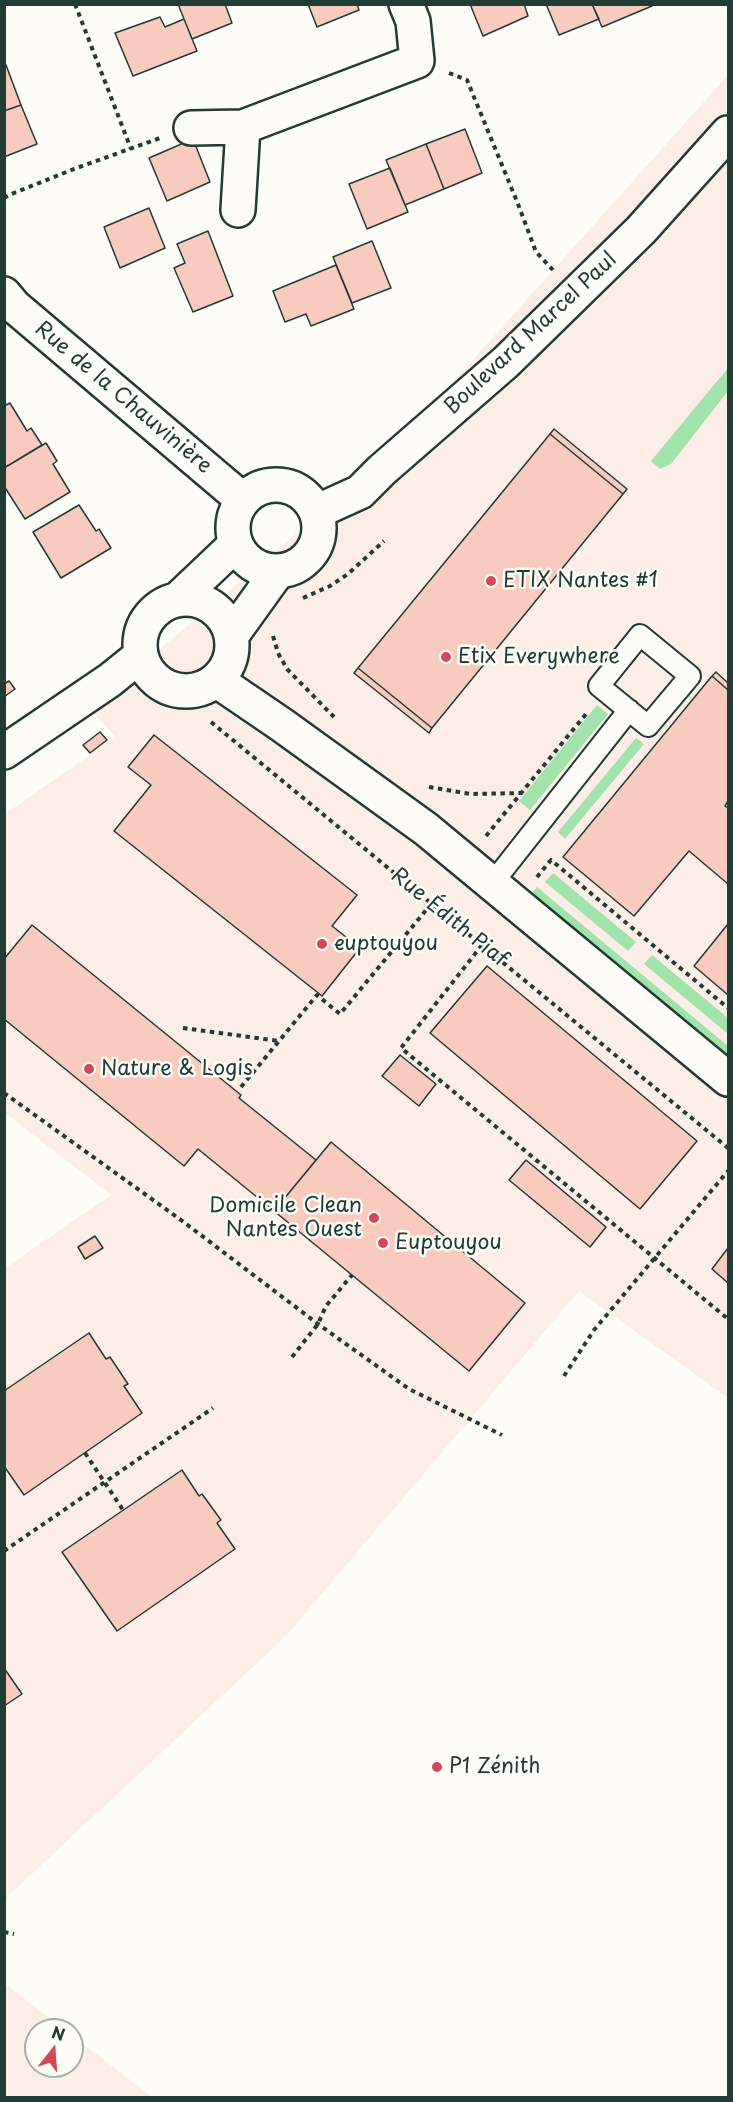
<!DOCTYPE html>
<meta charset="utf-8">
<style>
body{margin:0}
#map{position:relative;width:733px;height:2102px;overflow:hidden;background:#fdfcf7;font-family:"Playpen Sans",sans-serif}
canvas{display:block}
.frame{position:absolute;inset:0;border:6px solid #1f3d34;pointer-events:none}
.north{position:absolute;left:24px;top:2018px;width:60px;height:60px;box-sizing:border-box;background:#fdfcf7;border:2px solid #a4b0a9;border-radius:50%;rotate:17deg;font-size:16px;font-weight:700;line-height:24px;text-align:center;color:#1f3d34}
.north::after{content:'';display:block;margin:auto;width:21px;height:27px;background:#d1495b;clip-path:polygon(50% 0,100% 100%,50% 72%,0 100%)}
</style>
<div id="map">
<canvas width="733" height="2102"></canvas>
<div class="frame"></div>
<div class="north">N</div>
</div>
<script>
const g = document.querySelector('canvas').getContext('2d');
g.lineJoin = 'round';
function fillPath(path, color) { g.fillStyle = color; g.fill(path, 'evenodd'); }
const poly = rows => new Path2D(rows.map(r => 'M' + r).join(''));
function stroke(path, color, width, dash) { g.strokeStyle = color; g.lineWidth = width; g.lineCap = dash ? 'butt' : 'round'; g.setLineDash(dash || []); g.stroke(path); }
function drawText(font, color, halo, rows, align = 'center') {
  g.font = font + ' "Playpen Sans",sans-serif'; g.lineWidth = 5; g.setLineDash([]); g.textBaseline = 'middle'; g.strokeStyle = halo; g.fillStyle = color; for (const [text, x, y, turn = 0] of rows) {
    g.save(); g.translate(x, y); g.rotate((+turn || 0) * Math.PI / 180); g.textAlign = isNaN(turn) ? turn : align; if (halo) g.strokeText(text, 0, 0); g.fillText(text, 0, 0); g.restore();
  }
}
fillPath(poly([
 [728,75,728,1398,579,1291,286,1636,5,1899,5,1268,111,1195,5,1113,5,814,116,737,89,709,382,461],
 [4,1983,65,2030,36,2030,36,2066,72,2066,72,2035,152,2097,5,2097]
]), '#fcede6');
fillPath(poly([
 [728,368,728,391,671,464,660,469,651,461],
 [597,705,608,714,530,810,519,801],
 [636,738,644,744,565,839,558,832],
 [553,873,636,942,628,951,545,882],
 [537,887,728,1046,728,1057,531,894],
 [652,955,728,1018,728,1034,644,964]
]), '#a2e3ac');
const building = poly([
 [178,4,225,4,232,23,192,39,178,4],
 [308,4,357,4,359,10,317,27,308,4],
 [470,4,524,4,528,16,483,36,470,4],
 [546,4,592,4,599,19,559,35,546,4],
 [592,4,651,4,652,6,602,27,592,4],
 [160,17,165,27,184,19,197,51,133,76,115,33,160,17],
 [6,65,21,105,4,111,4,66,6,65],
 [21,105,37,144,4,157,4,111,21,105],
 [465,129,482,173,444,189,426,144,465,129],
 [193,139,210,182,167,201,149,158,193,139],
 [426,144,444,189,405,205,386,160,426,144],
 [390,168,408,212,367,229,349,184,390,168],
 [149,208,165,248,120,268,104,227,149,208],
 [208,231,233,296,193,312,174,268,185,263,177,244,208,231],
 [372,241,391,288,352,303,333,257,372,241],
 [336,265,354,309,311,326,306,314,285,322,273,291,336,265],
 [10,403,27,431,31,428,42,445,4,468,4,406,10,403],
 [554,429,627,489,623,494,550,434,554,429],
 [550,434,623,494,432,728,358,668,550,434],
 [46,443,57,461,53,464,70,492,25,519,4,486,4,468,46,443],
 [79,505,96,531,99,529,111,548,61,578,33,532,79,505],
 [358,668,432,728,429,733,354,673,358,668],
 [716,672,728,683,728,690,712,676,716,672],
 [712,676,728,690,728,801,725,806,728,808,728,884,689,851,634,916,563,857,712,676],
 [9,681,15,689,4,697,4,684,9,681],
 [100,732,107,740,90,753,83,745,100,732],
 [154,735,357,895,332,926,360,948,322,996,114,831,151,785,128,767,154,735],
 [728,924,728,995,694,966,728,924],
 [32,925,241,1095,239,1098,316,1160,274,1211,198,1149,184,1166,4,1019,4,959,32,925],
 [487,966,697,1141,640,1209,430,1033,487,966],
 [400,1055,436,1084,419,1106,382,1076,400,1055],
 [331,1142,525,1303,469,1371,274,1211,331,1142],
 [526,1160,606,1227,590,1247,509,1180,526,1160],
 [95,1236,103,1248,85,1259,78,1247,95,1236],
 [728,1248,728,1283,712,1269,728,1248],
 [89,1333,106,1359,110,1357,128,1384,124,1386,142,1413,24,1495,4,1466,4,1391,89,1333],
 [182,1470,199,1496,202,1494,221,1520,217,1523,235,1549,117,1631,62,1552,182,1470],
 [4,1668,22,1694,4,1706,4,1668]
]);
fillPath(building, '#f9cabe');
stroke(building, '#1f3d34', 1.5);
const service = poly([
 [640,635,690,676,648,726,599,686,640,635],
 [491,885,629,710]
]);
const minor = poly([
 [191,128,243,127,417,61,413,21,406,4],
 [238,210,243,127],
 [4,294,14,306,243,500]
]);
const tertiary = poly([
 '233 528a43 43 0 1 1 86 0a43 43 0 1 1-86 0Z',
 [316,512,360,492,382,470,506,362,641,230,728,133],
 '140 645a46 46 0 1 1 92 0a46 46 0 1 1-92 0Z',
 [177,600,236,544],
 [232,635,278,571],
 [216,680,282,725,426,829,728,1079],
 [4,752,110,680,141,655]
]);
stroke(service, '#1f3d34', 24);
stroke(minor, '#1f3d34', 38);
stroke(tertiary, '#1f3d34', 38);
stroke(poly([
 [75,4,131,149],
 [449,73,467,80,518,204,536,252,553,270],
 [4,198,9,195,74,169,160,138],
 [303,598,330,586,348,574,384,541],
 [273,636,278,653,287,669,334,717],
 [168,688,189,704],
 [211,722,728,1148],
 [429,787,471,794,521,793],
 [486,836,586,714],
 [537,877,551,860,728,1008],
 [482,945,401,1048,728,1319],
 [183,1028,279,1041],
 [241,1087,317,995,340,1014,432,903],
 [4,1093,181,1220,318,1324,409,1389,502,1435],
 [292,1357,318,1324,326,1306,352,1275],
 [564,1376,594,1330,728,1171],
 [85,1453,123,1510],
 [4,1551,213,1408],
 [4,1932,14,1934]
]), '#1f3d34', 4, [4.5, 4.5]);
stroke(service, '#fdfcf7', 20);
stroke(minor, '#fdfcf7', 33);
stroke(tertiary, '#fdfcf7', 33);
for (const [x, y, r, color] of [
 [491,581,6,"#d1495b"],
 [446,657,6,"#d1495b"],
 [322,944,6,"#d1495b"],
 [89,1069,6,"#d1495b"],
 [374,1218,6,"#d1495b"],
 [383,1243,6,"#d1495b"],
 [437,1767,6,"#d1495b"]
]) { const dot = new Path2D(); dot.arc(x, y, r, 0, 2 * Math.PI); g.fillStyle = color; g.fill(dot); stroke(dot, '#fdfcf7', 2); }
drawText('21px', '#1f3d34', '#fdfcf7', [
 ["Boulevard Marcel Paul",531,334,-43],
 ["Rue de la Chauvinière",123,398,40],
 ["Rue Édith Piaf",449,918,39]
]);
drawText('21px', '#1f3d34', '#fdfcf7', [
 ["ETIX Nantes #1",503,581],
 ["Etix Everywhere",458,657],
 ["euptouyou",334,944],
 ["Nature & Logis",101,1069],
 ["Domicile Clean",362,1206,"right"],
 ["Nantes Ouest",362,1230,"right"],
 ["Euptouyou",395,1243],
 ["P1 Zénith",449,1767]
], 'left');
</script>
